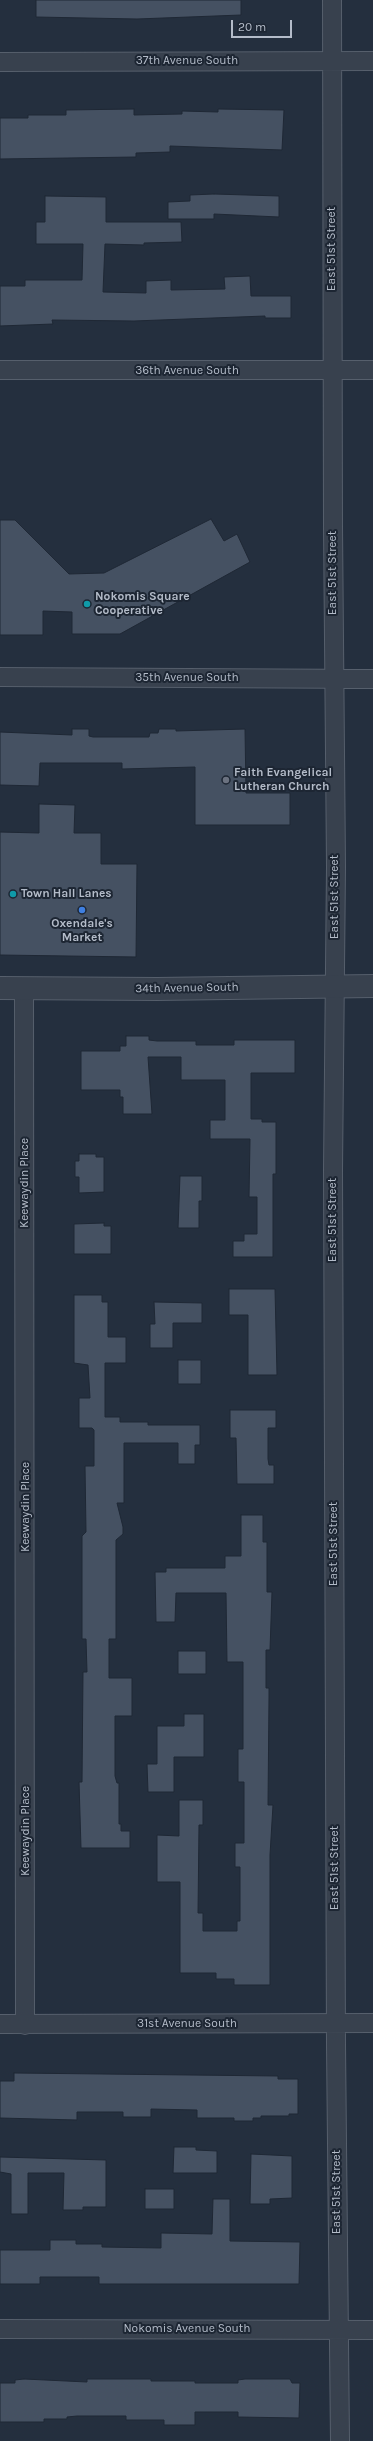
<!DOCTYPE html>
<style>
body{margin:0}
#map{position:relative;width:373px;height:2441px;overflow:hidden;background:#242f3e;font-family:Karla,sans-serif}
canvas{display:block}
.scale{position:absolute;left:231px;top:20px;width:61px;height:18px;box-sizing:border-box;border:2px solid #b4bcc9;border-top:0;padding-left:5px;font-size:12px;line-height:14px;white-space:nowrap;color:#b4bcc9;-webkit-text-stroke:3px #1d2633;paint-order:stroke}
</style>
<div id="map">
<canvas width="373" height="2441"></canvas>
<div class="scale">20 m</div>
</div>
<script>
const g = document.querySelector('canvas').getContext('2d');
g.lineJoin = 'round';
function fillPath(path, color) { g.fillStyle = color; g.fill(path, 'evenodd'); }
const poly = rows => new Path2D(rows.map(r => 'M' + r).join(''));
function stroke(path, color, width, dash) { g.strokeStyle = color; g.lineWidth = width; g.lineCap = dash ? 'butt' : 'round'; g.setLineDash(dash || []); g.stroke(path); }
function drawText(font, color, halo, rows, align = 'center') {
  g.font = font + ' Karla,sans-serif'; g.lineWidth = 4; g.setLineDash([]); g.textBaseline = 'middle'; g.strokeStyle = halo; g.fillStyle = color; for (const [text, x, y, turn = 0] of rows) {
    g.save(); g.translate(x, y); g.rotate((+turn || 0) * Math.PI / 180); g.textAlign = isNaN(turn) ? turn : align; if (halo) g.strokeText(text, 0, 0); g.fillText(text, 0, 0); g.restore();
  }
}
const building = poly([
 [36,0,241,0,241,15,137,19,36,17,36,0],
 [134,109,134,115,182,114,182,111,218,112,218,109,284,110,282,150,170,146,170,152,136,153,136,157,0,159,0,118,28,118,28,115,66,115,66,110,134,109],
 [214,194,279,196,279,217,214,214,214,219,168,219,168,202,190,201,190,195,214,194],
 [45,196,106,197,106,222,181,222,182,242,144,243,144,245,105,244,103,292,146,293,146,281,171,280,171,290,225,289,224,277,250,276,251,296,291,296,291,318,265,318,265,316,134,321,52,320,53,324,0,326,0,286,25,286,25,280,82,280,83,244,36,244,36,222,45,222,45,196],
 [211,519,224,541,237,534,250,562,120,634,72,634,72,612,43,611,43,635,0,635,0,520,15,520,69,574,104,573,211,519],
 [72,729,89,729,89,736,93,737,149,737,150,733,158,733,159,729,176,729,176,731,245,729,246,793,290,793,290,825,195,825,195,767,122,769,122,763,40,763,39,786,0,785,0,732,72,735,72,729],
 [39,804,75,805,74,833,101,833,101,864,137,864,136,957,0,955,0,832,39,833,39,804],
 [126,1036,149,1036,149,1040,157,1041,196,1041,196,1045,234,1045,234,1040,295,1040,295,1073,251,1073,251,1119,262,1119,262,1122,276,1122,276,1174,273,1174,273,1257,233,1257,233,1241,244,1241,244,1234,257,1234,257,1197,249,1197,250,1139,210,1139,210,1120,225,1120,225,1080,181,1080,181,1057,148,1057,152,1114,123,1114,123,1097,120,1097,120,1090,81,1090,81,1051,120,1051,120,1046,126,1046,126,1036],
 [79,1154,96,1154,96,1157,104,1157,104,1192,79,1193,79,1177,75,1177,75,1161,79,1161,79,1154],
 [180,1176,202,1176,202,1201,199,1201,199,1228,178,1228,180,1176],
 [104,1223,104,1226,111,1226,111,1254,74,1254,74,1224,104,1223],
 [229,1289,275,1289,277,1375,248,1375,248,1315,229,1315,229,1289],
 [74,1295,102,1295,102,1302,108,1302,108,1337,126,1337,126,1363,105,1363,105,1417,120,1417,120,1422,148,1422,148,1425,200,1425,200,1445,195,1445,195,1464,178,1464,178,1443,124,1443,124,1503,117,1503,123,1527,123,1534,116,1540,116,1639,109,1639,109,1678,132,1678,132,1716,115,1716,115,1776,117,1783,119,1783,119,1824,121,1824,121,1831,130,1831,130,1848,81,1848,79,1782,82,1782,83,1672,87,1672,86,1639,82,1639,82,1536,86,1532,85,1466,94,1466,94,1430,92,1428,79,1428,79,1398,90,1398,88,1365,74,1363,74,1295],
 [154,1302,202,1303,202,1323,173,1323,173,1348,150,1348,150,1324,155,1324,154,1302],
 [178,1360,201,1360,201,1384,178,1384,178,1360],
 [230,1410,276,1410,276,1428,268,1428,268,1459,269,1465,274,1465,274,1484,237,1484,236,1438,230,1438,230,1410],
 [241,1515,263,1515,263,1542,267,1542,267,1592,272,1592,270,1650,266,1650,266,1688,269,1688,269,1698,268,1805,273,1805,270,1855,270,1985,234,1985,234,1979,216,1979,216,1973,180,1973,180,1882,157,1882,157,1835,179,1836,179,1800,203,1800,203,1825,199,1825,198,1913,203,1913,203,1931,237,1931,237,1921,240,1921,240,1867,235,1867,235,1843,244,1843,244,1782,238,1782,238,1749,243,1749,243,1662,227,1662,226,1593,176,1593,175,1622,156,1622,155,1572,166,1572,166,1568,225,1568,225,1556,241,1556,241,1515],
 [178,1651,206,1651,206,1674,178,1674,178,1651],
 [184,1714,204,1714,204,1757,174,1757,174,1792,148,1792,147,1764,157,1764,157,1726,184,1726,184,1714],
 [14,2073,278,2076,278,2079,298,2079,298,2114,289,2114,289,2116,261,2116,261,2118,253,2118,253,2121,234,2121,234,2118,197,2118,197,2110,151,2109,151,2117,123,2117,123,2112,77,2112,77,2120,0,2118,0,2081,14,2081,14,2073],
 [174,2147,196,2147,196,2150,217,2151,217,2173,173,2173,174,2147],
 [251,2154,292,2156,292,2198,270,2199,270,2204,250,2204,251,2154],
 [0,2157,106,2160,106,2207,83,2207,83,2210,63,2210,64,2173,28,2173,28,2214,11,2214,11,2174,0,2172,0,2157],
 [145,2189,174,2189,174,2209,145,2209,145,2189],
 [213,2199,230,2199,230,2241,300,2242,299,2284,99,2284,99,2277,40,2277,40,2284,0,2284,0,2250,50,2250,50,2240,76,2240,76,2244,102,2244,102,2247,161,2248,161,2233,212,2234,213,2199],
 [24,2379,87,2382,87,2379,151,2379,151,2381,195,2381,195,2383,238,2383,238,2380,245,2379,290,2379,292,2383,300,2383,299,2418,238,2417,238,2412,195,2412,195,2425,164,2425,164,2420,126,2420,126,2416,77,2416,67,2417,67,2419,44,2419,44,2422,0,2422,0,2383,15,2383,15,2380,24,2379]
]);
fillPath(building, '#455162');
stroke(building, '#1f2835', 1);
const minor = poly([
 [332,0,333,526,336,867,333,1170,336,2044,340,2441],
 [0,62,373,61],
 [0,370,373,370],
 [0,677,373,679],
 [24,989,25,2025],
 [0,2024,373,2023],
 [0,2329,373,2330]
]);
const tertiary = poly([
 [0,988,157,989,373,986]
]);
stroke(minor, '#565f6c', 20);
stroke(tertiary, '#565f6c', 24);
stroke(minor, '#38414e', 18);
stroke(tertiary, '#38414e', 22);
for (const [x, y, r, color] of [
 [87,604,4,"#0f9aa8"],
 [226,780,4,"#6b7280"],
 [13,894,4,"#0f9aa8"],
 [82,910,4,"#3f7fe0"]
]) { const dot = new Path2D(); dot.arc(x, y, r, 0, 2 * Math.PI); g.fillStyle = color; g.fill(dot); stroke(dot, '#1d2633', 1.5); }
drawText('12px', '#b4bcc9', '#1d2633', [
 ["37th Avenue South",187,61],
 ["East 51st Street",332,249,-90],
 ["36th Avenue South",187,371],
 ["East 51st Street",333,573,-90],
 ["35th Avenue South",187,678],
 ["East 51st Street",335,897,-90],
 ["34th Avenue South",187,988,-1],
 ["Keewaydin Place",25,1183,-90],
 ["East 51st Street",333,1220,-90],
 ["Keewaydin Place",26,1507,-90],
 ["East 51st Street",334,1544,-90],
 ["Keewaydin Place",26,1831,-90],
 ["East 51st Street",335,1868,-90],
 ["31st Avenue South",187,2024],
 ["East 51st Street",337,2192,-90],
 ["Nokomis Avenue South",187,2329]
]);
drawText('bold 12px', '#b4bcc9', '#1d2633', [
 ["Nokomis Square",95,597],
 ["Cooperative",95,611],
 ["Faith Evangelical",234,773],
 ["Lutheran Church",234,787],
 ["Town Hall Lanes",21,894],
 ["Oxendale's",82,924,"center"],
 ["Market",82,938,"center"]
], 'left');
</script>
